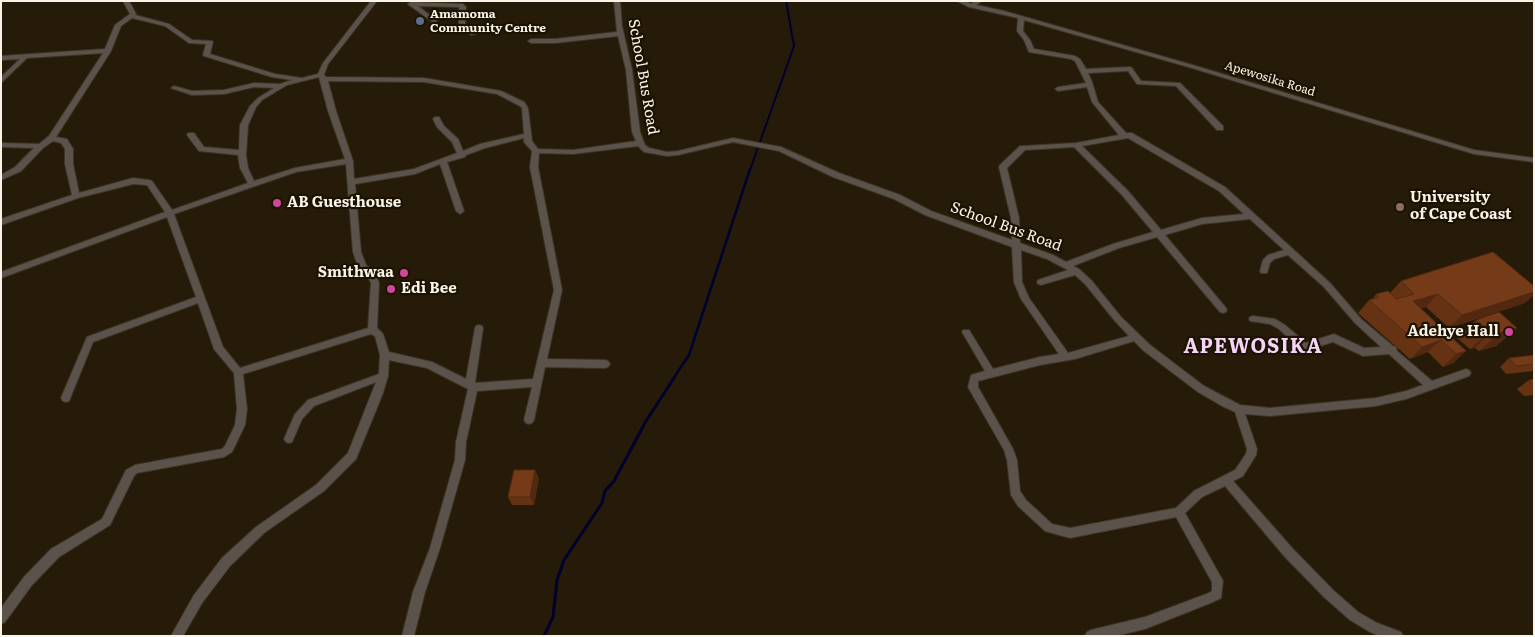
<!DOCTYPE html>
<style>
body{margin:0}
#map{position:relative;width:1535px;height:637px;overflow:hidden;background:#261b09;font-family:Literata,serif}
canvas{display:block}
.frame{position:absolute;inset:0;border:2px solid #faf3e7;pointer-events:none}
</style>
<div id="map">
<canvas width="1535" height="637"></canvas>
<div class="frame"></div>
</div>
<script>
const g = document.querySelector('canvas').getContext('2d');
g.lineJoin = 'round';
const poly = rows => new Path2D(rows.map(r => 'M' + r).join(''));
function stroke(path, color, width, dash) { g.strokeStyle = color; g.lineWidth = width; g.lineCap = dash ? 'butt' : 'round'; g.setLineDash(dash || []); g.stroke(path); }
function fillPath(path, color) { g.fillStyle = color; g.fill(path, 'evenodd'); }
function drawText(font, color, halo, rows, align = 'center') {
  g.font = font + ' Literata,serif'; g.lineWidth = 4.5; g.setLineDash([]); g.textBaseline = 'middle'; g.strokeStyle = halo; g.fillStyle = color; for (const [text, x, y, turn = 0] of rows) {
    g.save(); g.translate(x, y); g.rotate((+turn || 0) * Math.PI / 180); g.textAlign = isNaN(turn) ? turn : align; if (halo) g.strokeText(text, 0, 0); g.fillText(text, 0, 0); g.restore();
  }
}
stroke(poly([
 [750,170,794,46,786,1]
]), '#00012d', 2);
stroke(poly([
 [673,379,689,355,750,169]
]), '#00012d', 2.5);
stroke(poly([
 [544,636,553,617,557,580,564,560,602,503,605,491,614,481,646,421,674,378]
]), '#00012d', 3);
const minor = poly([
 [123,1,129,1,136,14,135,15,169,24,192,40,212,41,213,42,210,54,275,74,302,78,318,74,323,63,371,1,377,1,328,64,324,75,326,77,424,78,501,91,524,102,528,108,532,141,538,149,573,150,636,141,632,132,626,70,618,36,555,43,531,43,528,41,531,39,555,39,617,32,614,1,620,1,622,26,632,70,640,132,645,145,649,148,667,152,678,151,733,138,781,147,839,173,900,195,931,211,1012,240,1011,218,999,167,1000,165,1020,146,1023,146,1076,143,1119,135,1092,102,1087,87,1058,91,1055,89,1058,87,1086,83,1075,61,1071,59,1029,52,1024,40,1017,31,1018,18,969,7,957,1,966,1,971,4,974,1,982,1,976,5,1004,11,1196,66,1474,150,1534,158,1534,162,1474,154,1192,68,1024,20,1023,31,1030,40,1034,49,1075,56,1080,59,1086,69,1130,67,1132,68,1141,81,1180,83,1223,126,1223,130,1217,130,1176,86,1137,84,1128,71,1088,73,1092,82,1098,102,1126,133,1132,133,1225,187,1330,283,1361,319,1393,346,1396,347,1397,351,1432,381,1466,369,1469,370,1471,373,1469,376,1406,399,1376,406,1270,416,1245,414,1257,449,1256,455,1243,476,1233,481,1293,549,1333,590,1358,612,1377,623,1401,632,1403,636,1380,636,1370,632,1350,620,1325,598,1285,557,1225,486,1202,497,1185,513,1223,581,1221,598,1213,602,1145,629,1116,636,1085,636,1087,632,1091,630,1145,617,1209,593,1212,591,1212,582,1176,517,1070,538,1045,531,1018,506,1011,495,1007,460,1004,450,968,387,971,375,985,371,962,332,963,330,969,330,993,369,1040,357,1059,354,1021,299,1014,282,1012,247,925,215,894,199,833,177,779,151,733,142,678,155,667,156,644,152,638,146,573,154,539,153,538,167,562,290,547,359,605,360,608,361,610,364,608,367,605,368,545,367,534,420,532,423,529,424,526,423,524,420,532,387,477,391,466,442,465,460,440,548,425,592,414,636,402,636,413,592,430,548,455,460,456,442,468,389,427,368,389,360,388,376,383,393,356,459,324,491,264,533,230,566,202,603,183,636,171,636,194,595,222,558,256,527,316,485,348,453,376,382,314,406,302,419,292,442,289,443,286,442,284,439,295,414,308,400,379,374,380,355,375,336,371,334,243,374,247,409,245,425,232,452,224,457,137,473,134,476,110,525,59,557,32,585,5,622,1,624,1,608,24,577,51,549,102,519,126,470,135,465,222,449,225,446,235,425,237,409,234,373,214,349,198,303,93,342,69,401,66,402,63,401,61,398,87,337,196,297,167,217,1,278,1,272,165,212,147,185,133,184,78,198,1,225,1,219,72,195,65,164,65,149,61,143,53,141,43,148,21,171,1,180,1,175,15,167,34,148,1,147,1,143,39,144,49,136,103,53,27,58,1,83,1,77,20,59,1,60,1,56,105,49,115,25,130,14,123,1],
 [132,18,165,26,189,43,206,44,203,55,204,56,272,77,292,80,280,84,254,83,224,90,192,91,174,86,171,88,192,95,224,94,254,87,274,88,258,98,250,106,240,125,239,150,204,147,194,133,188,133,187,135,199,151,238,155,240,168,248,183,172,210,152,181,149,180,133,178,79,193,73,164,73,149,67,139,56,137,111,51,121,26,132,18],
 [319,77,328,111,345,159,295,168,254,181,248,168,246,155,248,125,256,107,262,100,287,85,319,77],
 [328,81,424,82,497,94,520,106,522,108,524,134,480,144,463,151,458,139,444,126,439,117,435,117,433,119,437,127,452,142,457,153,414,169,354,179,353,161,336,111,328,81],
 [524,138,524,142,532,151,530,167,554,290,533,379,475,383,483,328,482,326,479,325,476,326,475,328,466,379,432,362,389,352,383,334,377,328,379,283,376,275,366,265,361,252,355,184,415,174,440,164,456,211,460,214,464,211,447,162,465,157,466,155,485,148,524,138],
 [1128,138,1219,191,1244,214,1202,218,1161,230,1128,191,1082,146,1128,138],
 [1074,147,1122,195,1153,232,1113,244,1066,262,1053,255,1020,243,1019,218,1007,168,1025,150,1074,147],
 [346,164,353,252,359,269,369,279,371,283,368,328,240,368,223,347,174,214,296,172,346,164],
 [1250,219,1284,250,1268,255,1263,260,1260,271,1261,273,1267,273,1270,263,1274,259,1288,255,1324,287,1355,323,1381,347,1364,348,1334,334,1306,343,1285,325,1275,319,1253,316,1250,317,1249,319,1250,321,1270,324,1279,329,1301,350,1304,351,1333,342,1363,356,1389,354,1423,385,1406,391,1376,398,1270,408,1240,405,1204,386,1150,345,1121,317,1091,280,1079,269,1073,266,1119,248,1157,237,1220,312,1223,313,1226,312,1227,310,1226,308,1165,235,1202,224,1250,219],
 [1021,250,1047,259,1068,270,1038,280,1037,282,1038,284,1041,285,1075,275,1085,284,1115,321,1129,336,1068,353,1029,298,1022,282,1021,250],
 [1134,341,1144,351,1198,392,1222,406,1235,412,1247,449,1246,454,1235,470,1194,491,1176,508,1070,528,1052,524,1026,500,1020,491,1017,460,1013,449,978,387,978,381,1040,365,1075,359,1134,341],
 [411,2,463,4,466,7,465,24,476,34,471,35,459,25,459,7,418,6,436,20,437,21,434,23,409,5,408,4,411,2]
]);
stroke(minor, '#3f3524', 2);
fillPath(minor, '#5b524c');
fillPath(poly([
 [1401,281,1525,303,1449,328,1426,307,1420,308,1466,351,1453,363,1443,367,1428,352,1410,359,1358,313,1369,300,1372,300,1376,294,1390,293],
 [1476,320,1517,328,1496,346,1479,351,1475,348,1470,349,1457,338],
 [1534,355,1534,371,1506,374,1500,367,1509,358],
 [1534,379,1534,395,1524,396,1517,389,1529,380],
 [539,478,534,505,512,505,508,497]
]), '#653214');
fillPath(poly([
 [1534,292,1534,295,1525,303,1449,328,1462,315],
 [1438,294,1426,307,1402,314,1413,301],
 [1517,328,1496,346,1479,351,1499,333],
 [1495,329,1475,348,1470,349,1489,331],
 [1441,340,1428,352,1410,359,1422,347],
 [1466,351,1453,363,1443,367,1456,354],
 [535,470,539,478,534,505,530,497]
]), '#522910');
const building = poly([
 [1493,252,1534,286,1534,292,1462,315,1438,294,1413,301,1466,351,1456,354,1441,340,1422,347,1369,300,1379,297,1376,294,1388,291,1396,299,1414,294,1401,281,1493,252],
 [1499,312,1517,328,1499,333,1495,329,1489,331,1476,320,1499,312],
 [1534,355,1534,364,1516,366,1509,358,1534,355],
 [1534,379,1534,386,1529,380,1534,379],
 [514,470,535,470,530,497,508,497,514,470]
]);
fillPath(building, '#753a17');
stroke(building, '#522910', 1);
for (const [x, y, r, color] of [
 [420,21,5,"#5c6f8a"],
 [277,203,5,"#d1479c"],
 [1400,207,5,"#8d6e63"],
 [404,273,5,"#d1479c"],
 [391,289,5,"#d1479c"],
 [1509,332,5,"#d1479c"]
]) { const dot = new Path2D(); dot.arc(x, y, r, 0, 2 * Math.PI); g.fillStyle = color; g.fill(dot); stroke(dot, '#1c1202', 2); }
drawText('bold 12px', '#faf3e7', '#1c1202', [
 ["Amamoma",430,14],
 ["Community Centre",430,28]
], 'left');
drawText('12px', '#faf3e7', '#1c1202', [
 ["Apewosika Road",1270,79,17]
]);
drawText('15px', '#faf3e7', '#1c1202', [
 ["School Bus Road",643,77,80],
 ["School Bus Road",1006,227,20]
]);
drawText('bold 15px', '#faf3e7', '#1c1202', [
 ["University",1410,198],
 ["of Cape Coast",1410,215],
 ["AB Guesthouse",287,203],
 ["Smithwaa",394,273,"right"],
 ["Edi Bee",401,289],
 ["Adehye Hall",1499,332,"right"]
], 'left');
g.letterSpacing = '1px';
drawText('bold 20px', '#f5d4f8', '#1c1202', [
 ["APEWOSIKA",1253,347]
]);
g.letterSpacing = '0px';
</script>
